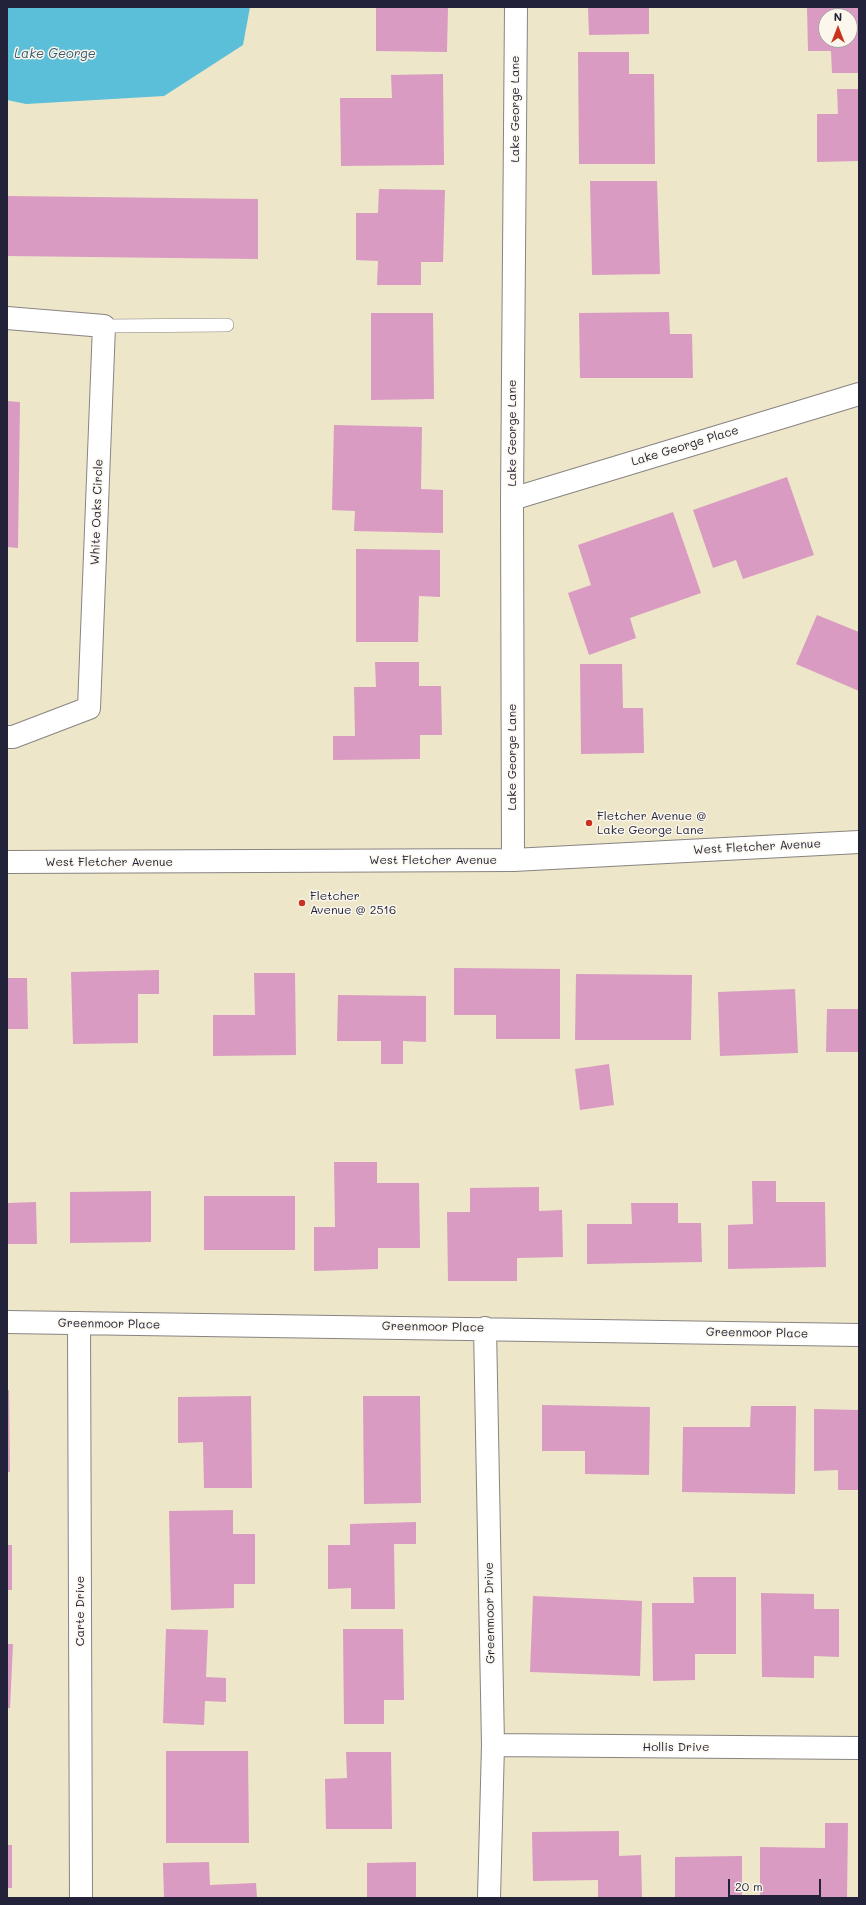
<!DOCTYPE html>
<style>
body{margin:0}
#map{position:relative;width:866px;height:1905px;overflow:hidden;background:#ede6c8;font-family:Mali,sans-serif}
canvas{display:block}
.frame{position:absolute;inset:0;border:8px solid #22223b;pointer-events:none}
.north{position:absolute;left:818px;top:8px;width:40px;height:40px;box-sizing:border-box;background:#fbf7ec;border:1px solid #a4a2a5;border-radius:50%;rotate:0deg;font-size:11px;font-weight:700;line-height:16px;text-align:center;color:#22223b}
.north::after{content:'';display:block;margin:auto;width:14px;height:18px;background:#c8321e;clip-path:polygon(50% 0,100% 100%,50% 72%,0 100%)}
.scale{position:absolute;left:728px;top:1879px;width:93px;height:18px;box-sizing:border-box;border:2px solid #22223b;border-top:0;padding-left:5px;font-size:12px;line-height:14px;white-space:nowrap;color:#22223b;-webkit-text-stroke:3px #fbf7ec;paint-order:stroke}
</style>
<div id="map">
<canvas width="866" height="1905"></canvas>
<div class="frame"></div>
<div class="north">N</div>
<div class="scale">20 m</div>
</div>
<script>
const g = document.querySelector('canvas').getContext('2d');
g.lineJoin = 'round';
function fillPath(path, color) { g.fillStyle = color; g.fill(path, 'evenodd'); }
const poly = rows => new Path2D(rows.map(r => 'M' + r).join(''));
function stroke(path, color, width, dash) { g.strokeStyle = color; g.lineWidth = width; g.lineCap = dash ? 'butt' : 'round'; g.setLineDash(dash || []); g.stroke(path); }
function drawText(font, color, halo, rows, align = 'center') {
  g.font = font + ' Mali,sans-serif'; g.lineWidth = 3; g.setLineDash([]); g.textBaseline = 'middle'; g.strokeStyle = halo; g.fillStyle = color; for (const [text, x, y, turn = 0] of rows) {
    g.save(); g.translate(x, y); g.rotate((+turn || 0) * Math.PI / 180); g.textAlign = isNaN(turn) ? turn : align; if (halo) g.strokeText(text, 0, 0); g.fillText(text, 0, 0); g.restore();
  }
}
fillPath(poly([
 [7,7,250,7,243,45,164,96,26,104,7,100]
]), '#5bbfd9');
fillPath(poly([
 [376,7,448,7,447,52,376,51],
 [588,7,649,7,649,34,589,35],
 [807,7,859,7,859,73,832,73,831,51,808,51],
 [826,16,850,16,850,40,826,40],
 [578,52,629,52,629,74,654,74,655,164,579,164],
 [443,74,444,165,341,166,340,98,392,98,391,75],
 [837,89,859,89,859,161,817,162,817,114,838,114],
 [590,181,657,181,660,274,592,275],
 [379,189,445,190,443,262,421,262,421,285,377,285,378,261,356,260,356,213,378,213],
 [7,196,258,199,258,259,7,256],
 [669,312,670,334,692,334,693,378,580,378,579,313],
 [371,313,433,313,434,399,371,400],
 [7,401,20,402,18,548,7,547],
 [334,425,422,427,421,489,443,490,443,533,354,531,355,511,332,510],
 [787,477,814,555,743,579,736,560,713,568,693,510],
 [673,512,701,593,630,618,636,638,589,655,568,593,591,585,578,545],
 [356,549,440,550,440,597,419,596,418,642,356,642],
 [817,615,859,632,859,691,796,664],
 [375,662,419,662,419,686,441,686,442,735,420,735,420,759,333,760,333,736,355,736,354,687,376,687],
 [580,664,622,664,623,708,643,708,644,753,581,754],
 [454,968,560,969,560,1039,496,1039,496,1015,454,1015],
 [159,970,159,994,138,994,138,1043,73,1044,71,972],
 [254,973,295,973,296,1055,213,1056,213,1015,255,1015],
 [576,974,692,975,691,1040,575,1040],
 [7,978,27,978,28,1029,7,1029],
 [795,989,798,1053,720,1056,718,992],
 [338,995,426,996,426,1042,403,1041,403,1064,381,1064,381,1041,337,1041],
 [827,1009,859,1009,859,1052,826,1052],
 [609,1064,614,1105,580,1110,575,1069],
 [334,1162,377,1162,377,1183,419,1183,420,1248,378,1248,378,1269,314,1271,314,1227,335,1227],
 [752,1181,776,1181,776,1202,825,1202,826,1267,728,1269,728,1225,753,1224],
 [539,1187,539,1211,562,1210,563,1257,517,1258,517,1281,448,1281,447,1212,470,1212,470,1188],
 [151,1191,151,1242,70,1243,70,1192],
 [204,1196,295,1196,295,1250,204,1250],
 [36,1202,37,1244,7,1244,7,1203],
 [631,1203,678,1203,678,1223,701,1223,702,1262,587,1264,587,1224,632,1224],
 [7,1390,9,1390,10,1472,7,1472],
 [251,1396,252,1488,204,1488,203,1442,178,1443,178,1397],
 [363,1396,420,1396,421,1503,364,1504],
 [542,1405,650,1407,649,1475,585,1474,585,1451,542,1451],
 [751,1406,796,1406,795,1494,682,1492,683,1427,750,1427],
 [814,1409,859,1410,859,1490,838,1490,838,1470,814,1471],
 [233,1510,233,1534,255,1534,255,1584,234,1584,234,1608,171,1610,169,1511],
 [416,1522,416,1544,394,1544,395,1609,351,1609,351,1588,328,1589,328,1545,350,1545,350,1524],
 [7,1545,12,1545,12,1590,7,1590],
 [693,1577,736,1577,736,1654,695,1654,695,1680,653,1681,652,1603,694,1603],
 [761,1593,814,1594,814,1609,839,1609,839,1657,814,1656,814,1678,762,1677],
 [533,1596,642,1601,640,1676,530,1672],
 [166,1629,208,1630,206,1677,226,1678,226,1702,205,1701,204,1725,163,1723],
 [343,1629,403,1629,404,1700,384,1700,384,1724,344,1724],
 [7,1644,13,1644,10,1708,7,1708],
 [166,1751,248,1751,249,1843,166,1843],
 [346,1752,391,1752,392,1829,326,1829,325,1779,347,1778],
 [825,1823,848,1823,847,1898,760,1897,760,1847,825,1848],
 [619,1831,619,1856,641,1855,642,1898,598,1898,598,1880,533,1881,532,1832],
 [7,1845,12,1845,12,1888,7,1888],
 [742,1856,742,1898,675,1898,675,1857],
 [209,1862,210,1885,256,1883,257,1898,164,1898,163,1863],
 [416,1862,416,1898,367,1898,367,1863]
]), '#d99bc1');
const lane = poly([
 [104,326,227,325]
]);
const street = poly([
 [7,318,104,326,89,708,13,737,7,737],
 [512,499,859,394],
 [513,860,512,499,516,7],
 [7,1322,859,1335],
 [79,1323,81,1898],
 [485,1328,493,1745,489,1898],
 [493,1745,859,1748]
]);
const secondary = poly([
 [7,862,513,860,859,842]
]);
stroke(lane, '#888482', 14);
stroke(street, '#888482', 24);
stroke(secondary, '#888482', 24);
stroke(lane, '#fff', 13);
stroke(street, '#fff', 22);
stroke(secondary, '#fff', 22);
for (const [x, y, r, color] of [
 [589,823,4,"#c8321e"],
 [302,903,4,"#c8321e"]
]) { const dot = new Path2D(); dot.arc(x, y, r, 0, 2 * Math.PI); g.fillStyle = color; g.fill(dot); stroke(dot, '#fbf7ec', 1.5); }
drawText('12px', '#22223b', '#fbf7ec', [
 ["Lake George Lane",515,109,-90],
 ["Lake George Lane",512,433,-90],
 ["Lake George Place",685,446,-17],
 ["White Oaks Circle",97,512,-88],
 ["Lake George Lane",512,757,-90],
 ["West Fletcher Avenue",757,847,-3],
 ["West Fletcher Avenue",433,860],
 ["West Fletcher Avenue",109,862],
 ["Greenmoor Place",109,1324,1],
 ["Greenmoor Place",433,1327,1],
 ["Greenmoor Place",757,1333,1],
 ["Carte Drive",80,1611,-90],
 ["Greenmoor Drive",490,1613,-91],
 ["Hollis Drive",676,1747]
]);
drawText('12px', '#22223b', '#fbf7ec', [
 ["Fletcher Avenue @",597,816],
 ["Lake George Lane",597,830],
 ["Fletcher",310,896],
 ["Avenue @ 2516",310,910]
], 'left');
drawText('italic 13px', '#365972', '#fbf7ec', [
 ["Lake George",55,54]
]);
</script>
